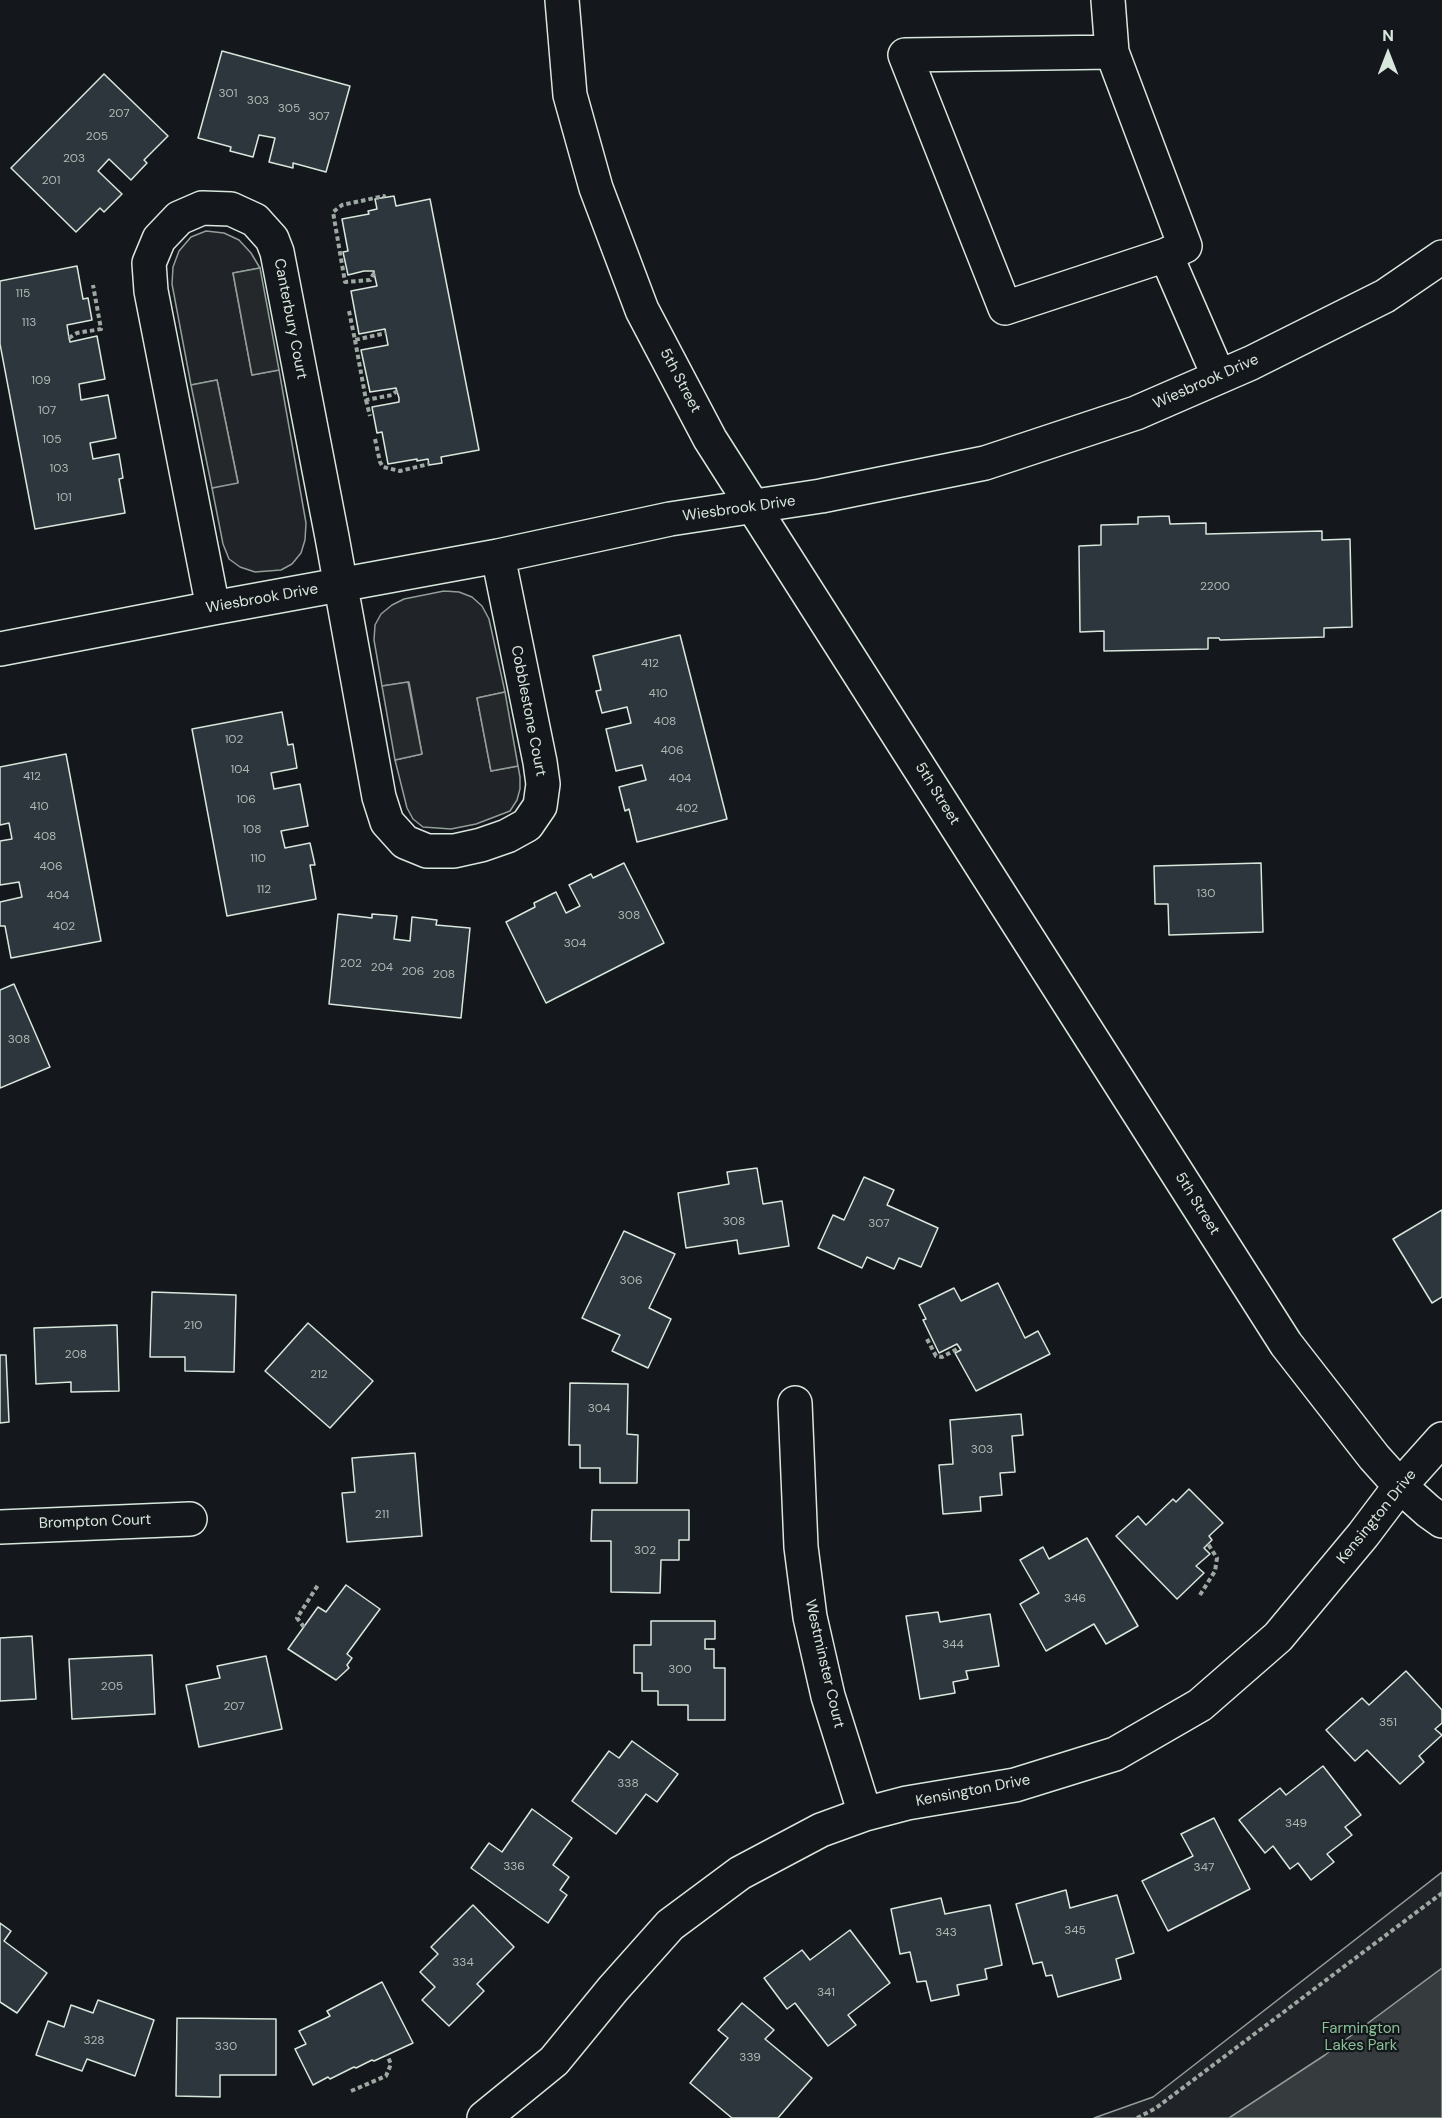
<!DOCTYPE html>
<style>
body{margin:0}
#map{position:relative;width:1442px;height:2118px;overflow:hidden;background:#14181c;font-family:"DM Sans",sans-serif}
canvas{display:block}
.north{position:absolute;left:1358px;top:24px;width:60px;height:60px;-webkit-text-stroke:4px #14181c;paint-order:stroke;rotate:0deg;font-size:16px;font-weight:700;line-height:24px;text-align:center;color:#d8e6dc}
.north::after{content:'';display:block;margin:auto;width:21px;height:27px;background:#d8e6dc;clip-path:polygon(50% 0,100% 100%,50% 72%,0 100%)}
</style>
<div id="map">
<canvas width="1442" height="2118"></canvas>
<div class="north">N</div>
</div>
<script>
const g = document.querySelector('canvas').getContext('2d');
g.lineJoin = 'round';
function fillPath(path, color) { g.fillStyle = color; g.fill(path, 'evenodd'); }
const poly = rows => new Path2D(rows.map(r => 'M' + r).join(''));
function stroke(path, color, width, dash) { g.strokeStyle = color; g.lineWidth = width; g.lineCap = dash ? 'butt' : 'round'; g.setLineDash(dash || []); g.stroke(path); }
function drawText(font, color, halo, rows, align = 'center') {
  g.font = font + ' "DM Sans",sans-serif'; g.lineWidth = 4.5; g.setLineDash([]); g.textBaseline = 'middle'; g.strokeStyle = halo; g.fillStyle = color; for (const [text, x, y, turn = 0] of rows) {
    g.save(); g.translate(x, y); g.rotate((+turn || 0) * Math.PI / 180); g.textAlign = isNaN(turn) ? turn : align; if (halo) g.strokeText(text, 0, 0); g.fillText(text, 0, 0); g.restore();
  }
}
const green = poly([
 [206,231,224,233,239,240,251,253,260,268,233,273,252,375,279,370,306,523,305,540,301,553,292,564,281,570,255,572,240,567,229,559,223,544,212,488,238,482,217,380,191,385,172,284,173,267,179,251,191,237,206,231],
 [444,591,459,592,472,597,482,606,489,619,505,692,477,698,491,771,518,766,520,777,520,789,517,800,510,811,476,824,451,829,423,827,413,819,407,808,395,760,422,754,409,682,382,686,374,640,375,625,381,614,392,605,404,599,444,591],
 [1442,1872,1442,2118,1094,2118,1153,2097,1442,1872]
]);
fillPath(green, '#202428');
stroke(green, '#939e99', 1.5);
const parking = poly([
 [260,268,279,370,252,375,233,273,260,268],
 [217,380,238,483,212,488,191,385,217,380],
 [408,682,422,754,395,760,382,686,408,682],
 [505,692,518,766,491,771,477,698,505,692]
]);
fillPath(parking, '#24282b');
stroke(parking, '#939e99', 1.5);
const water = poly([
 [1442,1968,1442,2118,1229,2118,1325,2055,1442,1968]
]);
fillPath(water, '#363b3e');
stroke(water, '#939e99', 1.5);
const building = poly([
 [222,51,350,86,326,172,293,163,293,168,269,162,275,138,259,135,253,157,230,151,231,147,198,138,222,51],
 [104,74,168,136,144,160,147,163,131,180,109,159,98,171,122,194,104,212,100,208,76,232,11,168,104,74],
 [394,196,396,206,430,199,479,450,441,457,442,463,429,465,428,459,417,461,417,459,388,464,382,432,377,433,372,407,399,402,399,398,396,388,370,392,361,350,388,345,385,329,359,334,351,291,377,286,374,273,374,271,364,271,348,275,343,252,348,251,342,219,369,214,368,211,377,209,375,199,394,196],
 [77,266,83,299,88,298,92,320,67,325,69,338,70,342,97,336,105,379,79,384,81,400,108,395,116,438,90,443,93,459,119,454,123,478,119,479,125,513,35,529,0,344,0,281,77,266],
 [1169,516,1170,524,1206,523,1206,534,1322,531,1322,540,1350,539,1352,627,1324,628,1324,637,1220,640,1219,638,1208,638,1208,649,1104,651,1104,631,1080,632,1079,546,1101,545,1101,525,1138,524,1138,517,1169,516],
 [680,635,727,819,637,842,629,809,625,811,619,787,646,780,642,765,616,771,606,729,631,723,627,707,602,713,596,691,601,690,593,656,680,635],
 [282,712,288,745,293,744,297,768,271,773,274,789,300,784,308,826,281,831,285,848,310,843,315,865,310,865,316,899,227,916,192,729,282,712],
 [66,754,101,941,11,958,5,926,0,926,0,902,22,897,19,882,0,885,0,841,12,839,9,823,0,825,0,767,66,754],
 [624,863,664,943,546,1003,506,922,535,907,534,903,556,892,566,913,580,906,569,885,591,874,593,878,624,863],
 [1261,863,1263,932,1169,935,1168,904,1155,904,1154,866,1261,863],
 [338,914,372,918,372,914,397,916,394,939,410,941,412,917,437,920,436,925,470,928,461,1018,329,1004,338,914],
 [14,984,50,1067,0,1088,0,990,14,984],
 [757,1168,763,1204,782,1201,789,1246,739,1254,737,1240,686,1248,678,1193,729,1184,727,1172,757,1168],
 [864,1177,894,1190,887,1205,938,1228,921,1267,899,1258,894,1269,867,1257,862,1268,818,1248,833,1215,844,1220,864,1177],
 [1442,1210,1442,1297,1432,1303,1393,1239,1442,1210],
 [624,1231,675,1254,649,1308,671,1319,648,1368,612,1351,620,1335,582,1318,624,1231],
 [998,1283,1025,1338,1038,1331,1050,1354,976,1391,955,1353,961,1350,957,1344,939,1353,923,1320,926,1319,919,1305,954,1288,961,1301,998,1283],
 [152,1292,236,1295,234,1372,185,1371,185,1357,150,1357,152,1292],
 [308,1323,373,1381,330,1428,265,1371,308,1323],
 [117,1325,119,1391,71,1392,71,1382,36,1384,34,1328,117,1325],
 [0,1355,6,1355,9,1422,0,1423,0,1355],
 [570,1383,628,1384,627,1434,638,1435,637,1483,600,1483,600,1468,580,1468,580,1445,569,1445,570,1383],
 [1021,1414,1023,1435,1012,1436,1015,1472,1000,1473,1002,1495,980,1497,981,1511,943,1514,939,1465,953,1464,950,1420,1021,1414],
 [415,1453,422,1536,347,1542,342,1493,355,1492,352,1458,415,1453],
 [1189,1489,1223,1523,1209,1536,1212,1540,1204,1548,1210,1554,1196,1566,1204,1573,1177,1599,1116,1536,1138,1516,1146,1525,1173,1499,1176,1502,1189,1489],
 [592,1510,689,1510,689,1540,679,1540,679,1560,661,1560,660,1593,611,1592,611,1541,591,1541,592,1510],
 [1087,1538,1138,1626,1106,1644,1094,1624,1046,1651,1020,1604,1039,1593,1020,1560,1043,1547,1049,1559,1087,1538],
 [346,1585,380,1609,347,1654,352,1658,347,1665,349,1668,336,1680,288,1649,318,1607,326,1612,346,1585],
 [938,1612,940,1622,990,1614,999,1666,966,1671,968,1679,953,1682,955,1693,920,1699,906,1616,938,1612],
 [651,1621,715,1621,715,1639,705,1639,705,1649,714,1649,714,1668,725,1668,725,1720,688,1720,688,1705,658,1705,658,1691,642,1691,642,1673,634,1673,634,1645,651,1645,651,1621],
 [32,1636,36,1699,0,1701,0,1638,32,1636],
 [152,1655,155,1714,72,1719,69,1659,152,1655],
 [266,1656,282,1729,199,1747,186,1685,220,1678,217,1666,266,1656],
 [1406,1671,1442,1710,1442,1723,1435,1729,1442,1735,1419,1756,1424,1762,1400,1784,1367,1750,1355,1761,1326,1730,1362,1698,1369,1705,1406,1671],
 [632,1741,678,1774,657,1802,646,1794,616,1834,572,1801,609,1751,619,1758,632,1741],
 [1323,1766,1361,1815,1345,1827,1352,1835,1327,1854,1334,1862,1311,1880,1298,1863,1290,1869,1273,1846,1265,1853,1239,1820,1280,1788,1286,1795,1323,1766],
 [532,1809,572,1838,553,1865,569,1877,560,1890,567,1895,548,1923,471,1868,489,1843,502,1852,532,1809],
 [1214,1818,1250,1889,1168,1931,1142,1881,1193,1856,1181,1834,1214,1818],
 [1066,1890,1070,1908,1117,1895,1134,1953,1116,1959,1121,1979,1058,1997,1052,1975,1046,1976,1042,1962,1033,1964,1016,1904,1066,1890],
 [941,1898,945,1914,990,1905,1002,1965,985,1969,987,1979,957,1985,959,1995,931,2001,926,1981,917,1982,910,1952,900,1954,891,1909,941,1898],
 [473,1905,514,1947,477,1984,484,1991,449,2026,422,2000,435,1987,420,1972,438,1954,431,1947,473,1905],
 [0,1923,11,1931,4,1941,47,1973,17,2013,0,2002,0,1923],
 [850,1930,890,1983,848,2015,856,2025,828,2046,795,2003,787,2009,764,1978,802,1950,810,1960,850,1930],
 [382,1982,413,2043,374,2061,372,2060,356,2068,354,2067,330,2079,328,2077,313,2085,295,2049,306,2044,299,2031,330,2016,327,2011,382,1982],
 [98,2000,154,2020,135,2076,87,2059,82,2071,36,2055,48,2021,64,2027,71,2005,93,2013,98,2000],
 [742,2003,774,2030,765,2039,812,2078,778,2118,732,2118,690,2083,728,2038,718,2030,742,2003],
 [177,2018,276,2019,276,2075,220,2075,220,2097,176,2096,177,2018]
]);
fillPath(building, '#2c363c');
stroke(building, '#d8e6dc', 1.5);
const minor = poly([
 [562,0,570,95,596,188,642,310,710,439,1286,1344,1374,1457,1400,1486,1428,1511,1442,1521],
 [1108,0,1112,52],
 [1166,255,1185,246,1112,52,905,55,1005,308,1166,255,1219,377],
 [213,608,151,291,149,263,159,239,179,218,202,208,231,209,255,220,272,239,277,252,332,537,379,797,387,822,405,842,427,851,454,851,481,845,507,836,527,825,540,806,543,784,540,762,498,556],
 [0,649,213,608,498,556,670,519,821,496,985,463,1136,413,1251,363,1385,296,1442,257],
 [795,1403,801,1547,810,1617,828,1696,865,1814],
 [0,1527,190,1519],
 [484,2118,554,2061,613,1989,670,1925,740,1873,821,1830,865,1814,907,1803,1015,1785,1115,1754,1200,1705,1278,1637,1363,1535,1400,1486,1442,1439]
]);
stroke(minor, '#d8e6dc', 36);
stroke(poly([
 [374,273,370,280,345,282,333,212,342,205,384,196,384,197],
 [349,311,355,340,386,333],
 [69,338,77,333,101,329,93,285],
 [355,340,366,400,392,395,397,391],
 [366,400,370,416],
 [375,439,380,462,383,467,400,471,429,464],
 [927,1339,936,1356,942,1357,959,1348],
 [1200,1595,1215,1571,1217,1558,1208,1544],
 [304,1627,297,1618,318,1585],
 [351,2091,386,2076,391,2064,387,2055],
 [1137,2118,1156,2108,1442,1893]
]), '#9da8a2', 4, [4.5, 3]);
stroke(minor, '#14181c', 33);
drawText('12px', '#adbab4', null, [
 ["301",228,94],
 ["303",258,101],
 ["305",289,109],
 ["207",119,114],
 ["307",319,117],
 ["205",97,137],
 ["203",74,159],
 ["201",51,181],
 ["115",23,294],
 ["113",29,323],
 ["109",41,381],
 ["107",47,411],
 ["105",52,440],
 ["103",59,469],
 ["101",64,498],
 ["2200",1215,587],
 ["412",650,664],
 ["410",658,694],
 ["408",665,722],
 ["102",234,740],
 ["406",672,751],
 ["104",240,770],
 ["412",32,777],
 ["404",680,779],
 ["106",246,800],
 ["410",39,807],
 ["402",687,809],
 ["108",252,830],
 ["408",45,837],
 ["110",258,859],
 ["406",51,867],
 ["112",264,890],
 ["130",1206,894],
 ["404",58,896],
 ["308",629,916],
 ["402",64,927],
 ["304",575,944],
 ["202",351,964],
 ["204",382,968],
 ["206",413,972],
 ["208",444,975],
 ["308",19,1040],
 ["308",734,1222],
 ["307",879,1224],
 ["306",631,1281],
 ["210",193,1326],
 ["208",76,1355],
 ["212",319,1375],
 ["304",599,1409],
 ["303",982,1450],
 ["211",382,1515],
 ["302",645,1551],
 ["346",1075,1599],
 ["344",953,1645],
 ["300",680,1670],
 ["205",112,1687],
 ["207",234,1707],
 ["351",1388,1723],
 ["338",628,1784],
 ["349",1296,1824],
 ["336",514,1867],
 ["347",1204,1868],
 ["345",1075,1931],
 ["343",946,1933],
 ["334",463,1963],
 ["341",826,1993],
 ["328",94,2041],
 ["330",226,2047],
 ["339",750,2058]
]);
drawText('15px', '#d8e6dc', '#14181c', [
 ["Canterbury Court",290,319,79],
 ["5th Street",680,381,62],
 ["Wiesbrook Drive",1206,382,-24],
 ["Wiesbrook Drive",739,509,-8],
 ["Wiesbrook Drive",262,599,-10],
 ["Cobblestone Court",528,711,79],
 ["5th Street",937,794,58],
 ["5th Street",1197,1204,58],
 ["Kensington Drive",1377,1517,-51],
 ["Brompton Court",95,1522,-2],
 ["Westminster Court",824,1664,77],
 ["Kensington Drive",973,1791,-11]
]);
drawText('15px', '#8ac095', '#14181c', [
 ["Farmington",1361,2029],
 ["Lakes Park",1361,2046]
]);
</script>
